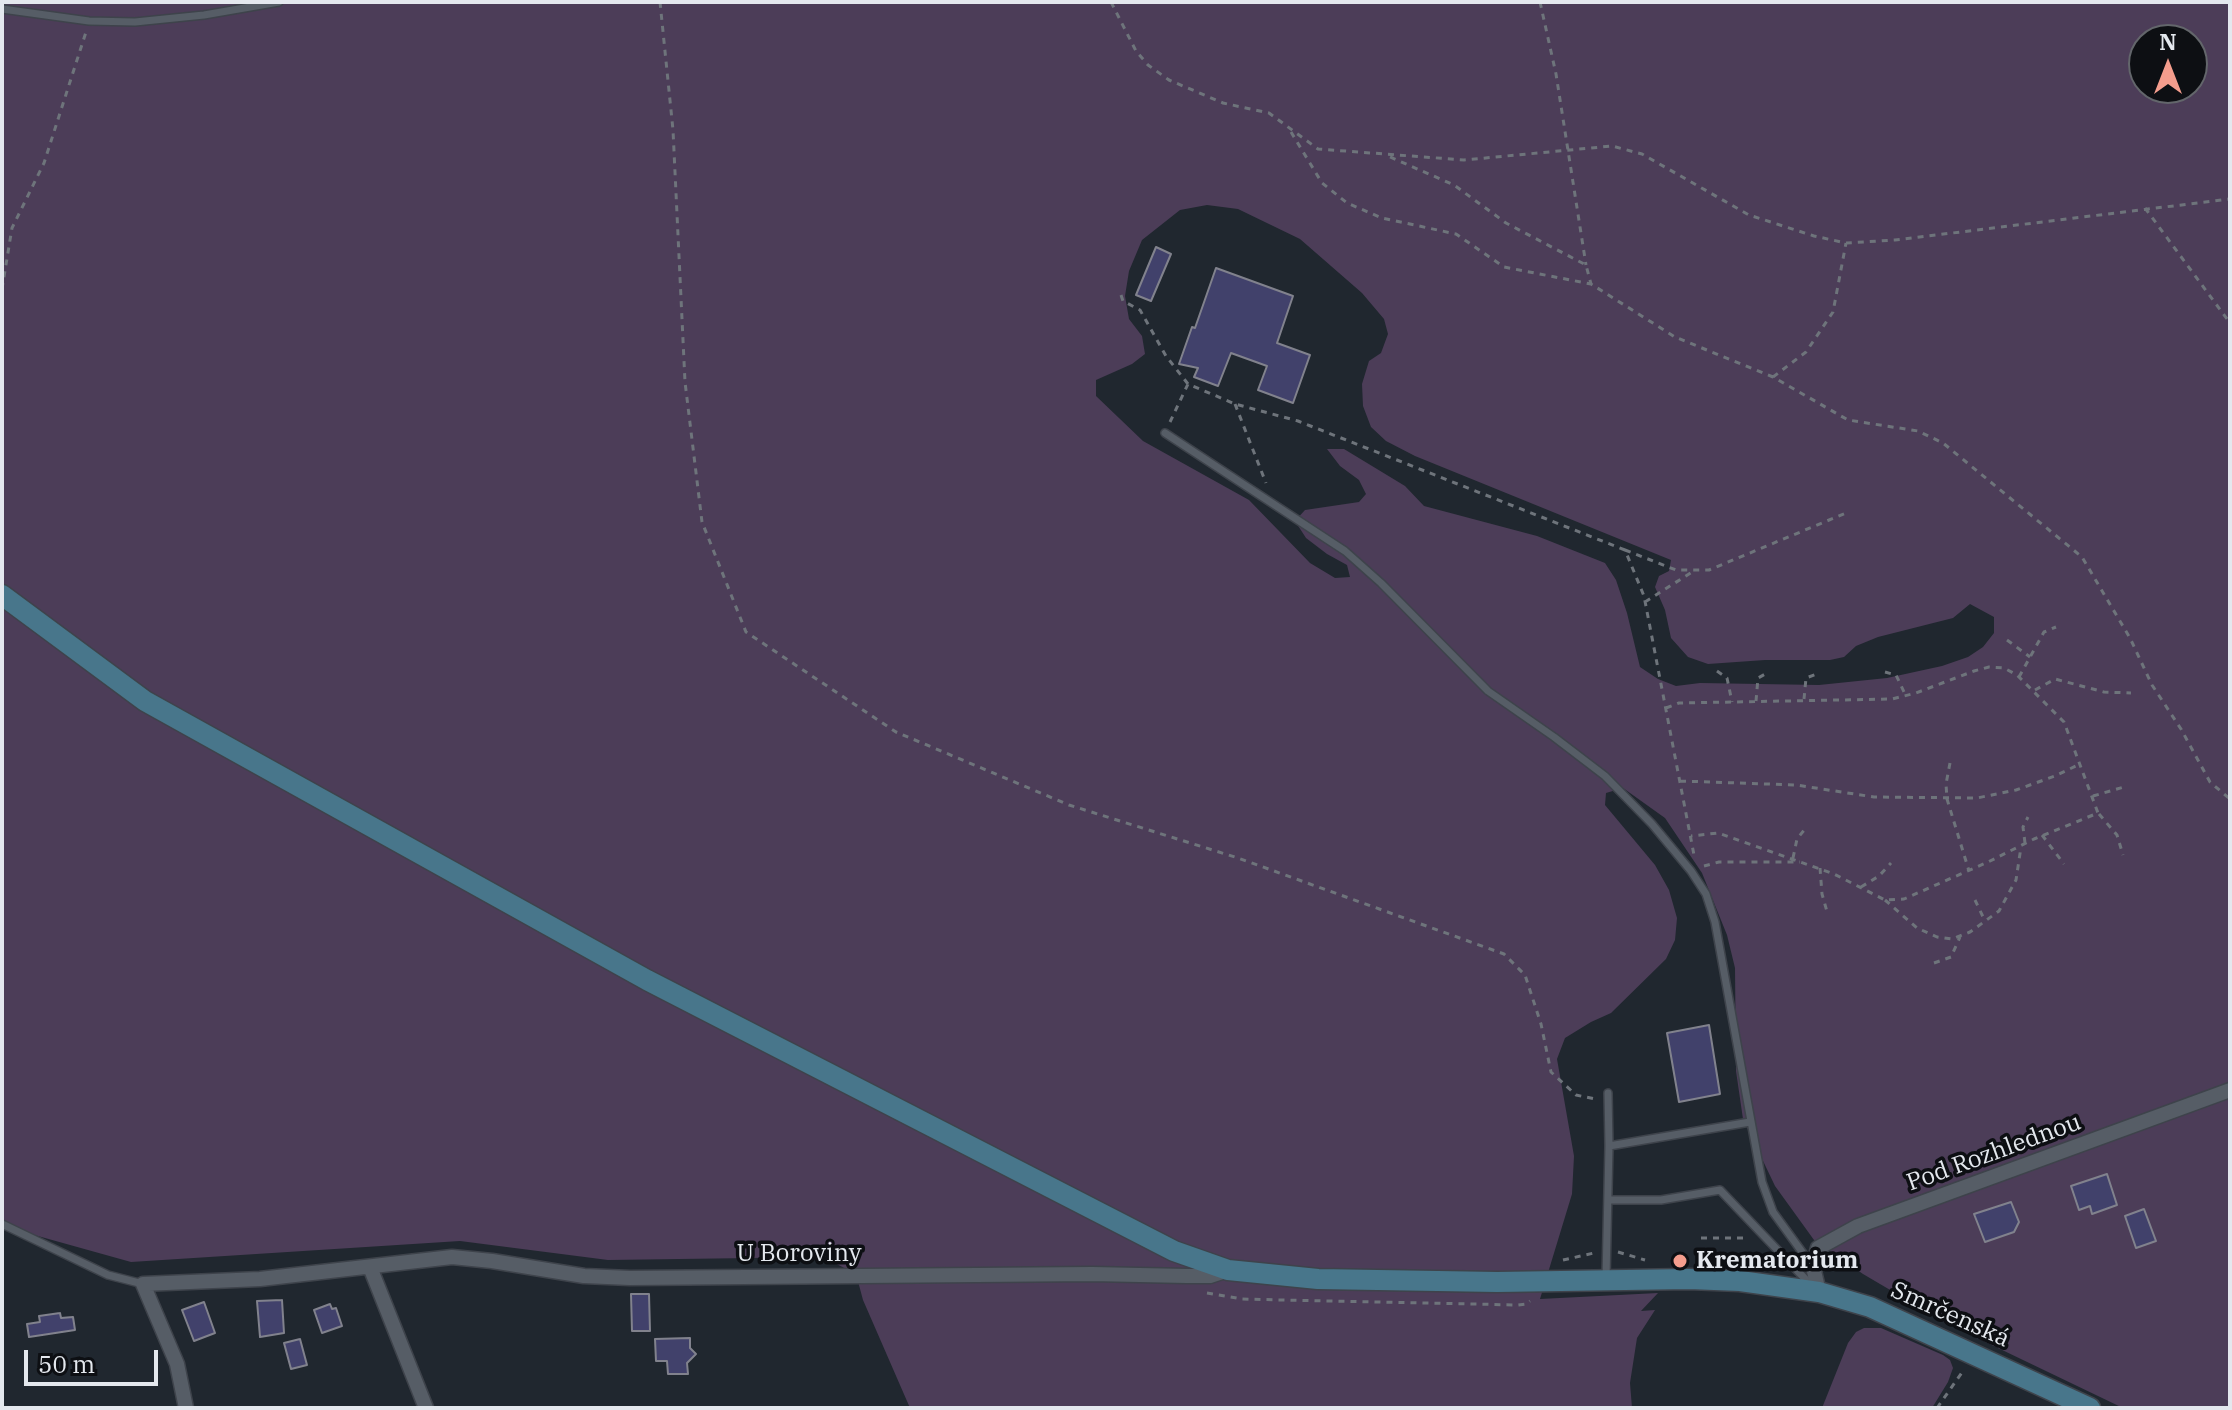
<!DOCTYPE html>
<meta charset="utf-8">
<style>
body{margin:0}
#map{position:relative;width:2232px;height:1410px;overflow:hidden;background:#20272f;font-family:"IBM Plex Serif",serif}
canvas{display:block}
.frame{position:absolute;inset:0;border:4px solid #e4e8ee;pointer-events:none}
.north{position:absolute;left:2128px;top:24px;width:80px;height:80px;box-sizing:border-box;background:#0d0f13;border:2px solid #63666b;border-radius:50%;rotate:0deg;font-size:22px;font-weight:700;line-height:32px;text-align:center;color:#e4e8ee}
.north::after{content:'';display:block;margin:auto;width:28px;height:36px;background:#f49d8d;clip-path:polygon(50% 0,100% 100%,50% 72%,0 100%)}
.scale{position:absolute;left:24px;top:1350px;width:134px;height:36px;box-sizing:border-box;border:4px solid #e4e8ee;border-top:0;padding-left:10px;font-size:24px;line-height:28px;white-space:nowrap;color:#e4e8ee;-webkit-text-stroke:6px #0d0f13;paint-order:stroke}
</style>
<div id="map">
<canvas width="2232" height="1410"></canvas>
<div class="frame"></div>
<div class="north">N</div>
<div class="scale">50 m</div>
</div>
<script>
const g = document.querySelector('canvas').getContext('2d');
g.lineJoin = 'round';
function fillPath(path, color) { g.fillStyle = color; g.fill(path, 'evenodd'); }
const poly = rows => new Path2D(rows.map(r => 'M' + r).join(''));
function stroke(path, color, width, dash) { g.strokeStyle = color; g.lineWidth = width; g.lineCap = dash ? 'butt' : 'round'; g.setLineDash(dash || []); g.stroke(path); }
function drawText(font, color, halo, rows, align = 'center') {
  g.font = font + ' "IBM Plex Serif",serif'; g.lineWidth = 7; g.setLineDash([]); g.textBaseline = 'middle'; g.strokeStyle = halo; g.fillStyle = color; for (const [text, x, y, turn = 0] of rows) {
    g.save(); g.translate(x, y); g.rotate((+turn || 0) * Math.PI / 180); g.textAlign = isNaN(turn) ? turn : align; if (halo) g.strokeText(text, 0, 0); g.fillText(text, 0, 0); g.restore();
  }
}
fillPath(poly([
 [2,2,2230,2,2230,1408,2123,1408,1948,1324,1863,1274,1814,1240,1775,1186,1743,1119,1736,1071,1735,968,1727,935,1702,873,1665,818,1623,788,1606,793,1605,805,1655,865,1669,890,1677,918,1675,940,1666,959,1611,1013,1591,1022,1565,1038,1557,1059,1574,1156,1572,1194,1540,1299,1658,1293,1641,1311,1655,1310,1637,1338,1630,1383,1632,1408,910,1408,863,1300,856,1274,823,1257,608,1260,460,1241,131,1262,2,1226],
 [2144,40,2192,40,2192,88,2144,88],
 [1207,205,1238,209,1300,239,1362,293,1384,319,1388,334,1381,353,1369,361,1362,384,1363,406,1371,427,1386,441,1415,456,1671,560,1669,571,1659,576,1655,587,1665,610,1671,638,1688,657,1708,664,1765,660,1830,660,1844,657,1856,646,1878,637,1953,618,1970,604,1994,617,1994,633,1983,647,1968,657,1942,666,1887,678,1819,685,1700,683,1676,686,1658,679,1640,667,1627,613,1616,580,1605,563,1537,536,1424,506,1405,486,1344,449,1327,449,1340,466,1359,480,1366,494,1359,502,1305,510,1295,521,1306,538,1327,554,1347,565,1350,577,1335,578,1310,563,1249,500,1143,441,1096,396,1096,380,1132,364,1145,354,1142,336,1129,319,1125,296,1129,271,1142,240,1180,210],
 [1864,1328,1881,1328,1943,1355,1950,1360,1953,1368,1948,1382,1932,1408,1822,1408,1848,1343,1856,1332]
]), '#4c3d58');
const building = poly([
 [1156,247,1171,254,1151,301,1136,295,1156,247],
 [1216,268,1293,296,1277,343,1310,355,1293,403,1258,390,1267,366,1231,353,1218,386,1194,377,1198,368,1179,364,1192,327,1195,328,1216,268],
 [1709,1025,1720,1094,1679,1102,1667,1033,1709,1025],
 [2107,1174,2117,1205,2092,1214,2090,1206,2079,1210,2071,1186,2107,1174],
 [2011,1202,2019,1222,2014,1232,1985,1242,1974,1214,2011,1202],
 [2144,1209,2156,1241,2136,1248,2125,1216,2144,1209],
 [631,1294,649,1294,650,1331,632,1331,631,1294],
 [282,1300,284,1333,260,1337,257,1301,282,1300],
 [204,1302,215,1333,194,1341,182,1310,204,1302],
 [330,1304,332,1309,336,1308,342,1326,322,1333,314,1310,330,1304],
 [60,1313,61,1318,73,1317,75,1330,29,1337,27,1324,40,1322,39,1316,60,1313],
 [690,1338,690,1348,696,1354,687,1363,688,1374,668,1374,667,1361,656,1361,655,1339,690,1338],
 [300,1339,307,1365,291,1369,284,1343,300,1339]
]);
fillPath(building, '#41416b');
stroke(building, '#81828d', 2);
const lane = poly([
 [2,9,89,21,135,22,204,15,279,2],
 [1165,433,1345,551,1381,583,1488,691,1554,737,1605,776,1652,824,1691,871,1706,894,1715,922,1762,1182,1773,1212,1813,1267],
 [1608,1093,1609,1146],
 [1609,1200,1661,1200,1720,1190,1811,1285],
 [2,1224,108,1275,143,1284],
 [1606,1278,1609,1146,1750,1122]
]);
const street = poly([
 [370,1267,426,1408],
 [1819,1292,1813,1267,1818,1248,1858,1226,2230,1090],
 [186,1408,177,1364,143,1284,260,1279,452,1257,492,1261,584,1276,630,1278,1092,1274,1187,1276,1210,1276,1228,1270]
]);
const secondary = poly([
 [2,595,145,701,647,980,1174,1251,1228,1270,1318,1279,1497,1282,1689,1279,1740,1281,1819,1292,1870,1307,2090,1408]
]);
stroke(lane, '#3e434b', 10);
stroke(street, '#3e434b', 17);
stroke(secondary, '#3e434b', 23);
stroke(poly([
 [660,2,673,130,685,382,702,522,746,632,896,732,1069,805,1238,858,1504,954,1525,975,1541,1024,1551,1072,1576,1095,1595,1099],
 [1111,2,1136,51,1148,65,1169,80,1223,103,1269,113,1318,149,1464,160,1612,146,1642,154,1749,215,1814,236,1846,243,1895,240,2230,199],
 [1540,2,1556,74,1586,265],
 [1291,132,1322,183,1347,203,1382,218,1456,234,1504,267,1591,284],
 [1390,157,1454,185,1506,223,1586,265,1591,284,1675,337,1773,377,1848,420,1918,431,1943,443,2082,557,2130,638,2152,685,2181,729,2210,782,2230,799],
 [2145,208,2230,323],
 [2,289,12,228,44,163,86,32],
 [1121,295,1123,301,1140,310,1166,356,1188,384],
 [1773,377,1806,352,1833,312,1846,243],
 [1235,404,1266,483],
 [1170,422,1188,384,1235,404,1298,421,1625,550,1644,596,1694,855],
 [1625,550,1676,570,1709,570,1846,513],
 [1645,602,1692,572],
 [2007,640,2030,657],
 [1717,671,1727,678,1732,702],
 [1885,672,1896,675,1905,694],
 [2019,677,2044,632,2056,627],
 [2035,690,2055,679,2104,692,2131,693],
 [1804,699,1806,678,1817,674],
 [1756,701,1758,678,1769,672],
 [1666,708,1679,703,1892,699,1916,693,1974,671,1989,667,2004,668,2017,675,2064,722,2098,813,2034,839,1988,862,1904,899,1885,900,1834,874,1718,833,1691,836],
 [1950,763,1946,784,1947,799,1969,871],
 [1680,781,1796,785,1874,797,1977,798,2016,790,2055,776,2080,764],
 [2093,796,2124,787],
 [2099,814,2117,835,2123,855],
 [2042,835,2064,864],
 [2025,843,2023,827,2028,817],
 [1793,858,1797,839,1805,829],
 [1704,866,1719,862,1800,862],
 [1820,868,1822,894,1828,915],
 [1861,887,1879,876,1891,863],
 [1885,900,1917,928,1937,937,1952,939,1970,932,1999,911,2016,880,2021,847],
 [1975,900,1985,921],
 [1934,963,1951,957,1960,937],
 [1701,1238,1748,1238],
 [1618,1252,1645,1260],
 [1563,1260,1594,1253],
 [1752,1262,1763,1262,1767,1259,1763,1255],
 [1207,1293,1242,1299,1282,1300,1518,1305,1526,1304,1530,1301],
 [1937,1408,1963,1371]
]), '#6e747b', 3, [6, 6]);
stroke(lane, '#565d66', 7);
stroke(street, '#565d66', 14);
stroke(secondary, '#48768b', 20);
for (const [x, y, r, color] of [
 [1680,1261,8,"#f49d8d"]
]) { const dot = new Path2D(); dot.arc(x, y, r, 0, 2 * Math.PI); g.fillStyle = color; g.fill(dot); stroke(dot, '#0d0f13', 3); }
drawText('24px', '#e4e8ee', '#0d0f13', [
 ["Pod Rozhlednou",1994,1153,-20],
 ["U Boroviny",799,1254],
 ["Smrčenská",1950,1315,24]
]);
drawText('bold 24px', '#e4e8ee', '#0d0f13', [
 ["Krematorium",1696,1261]
], 'left');
</script>
